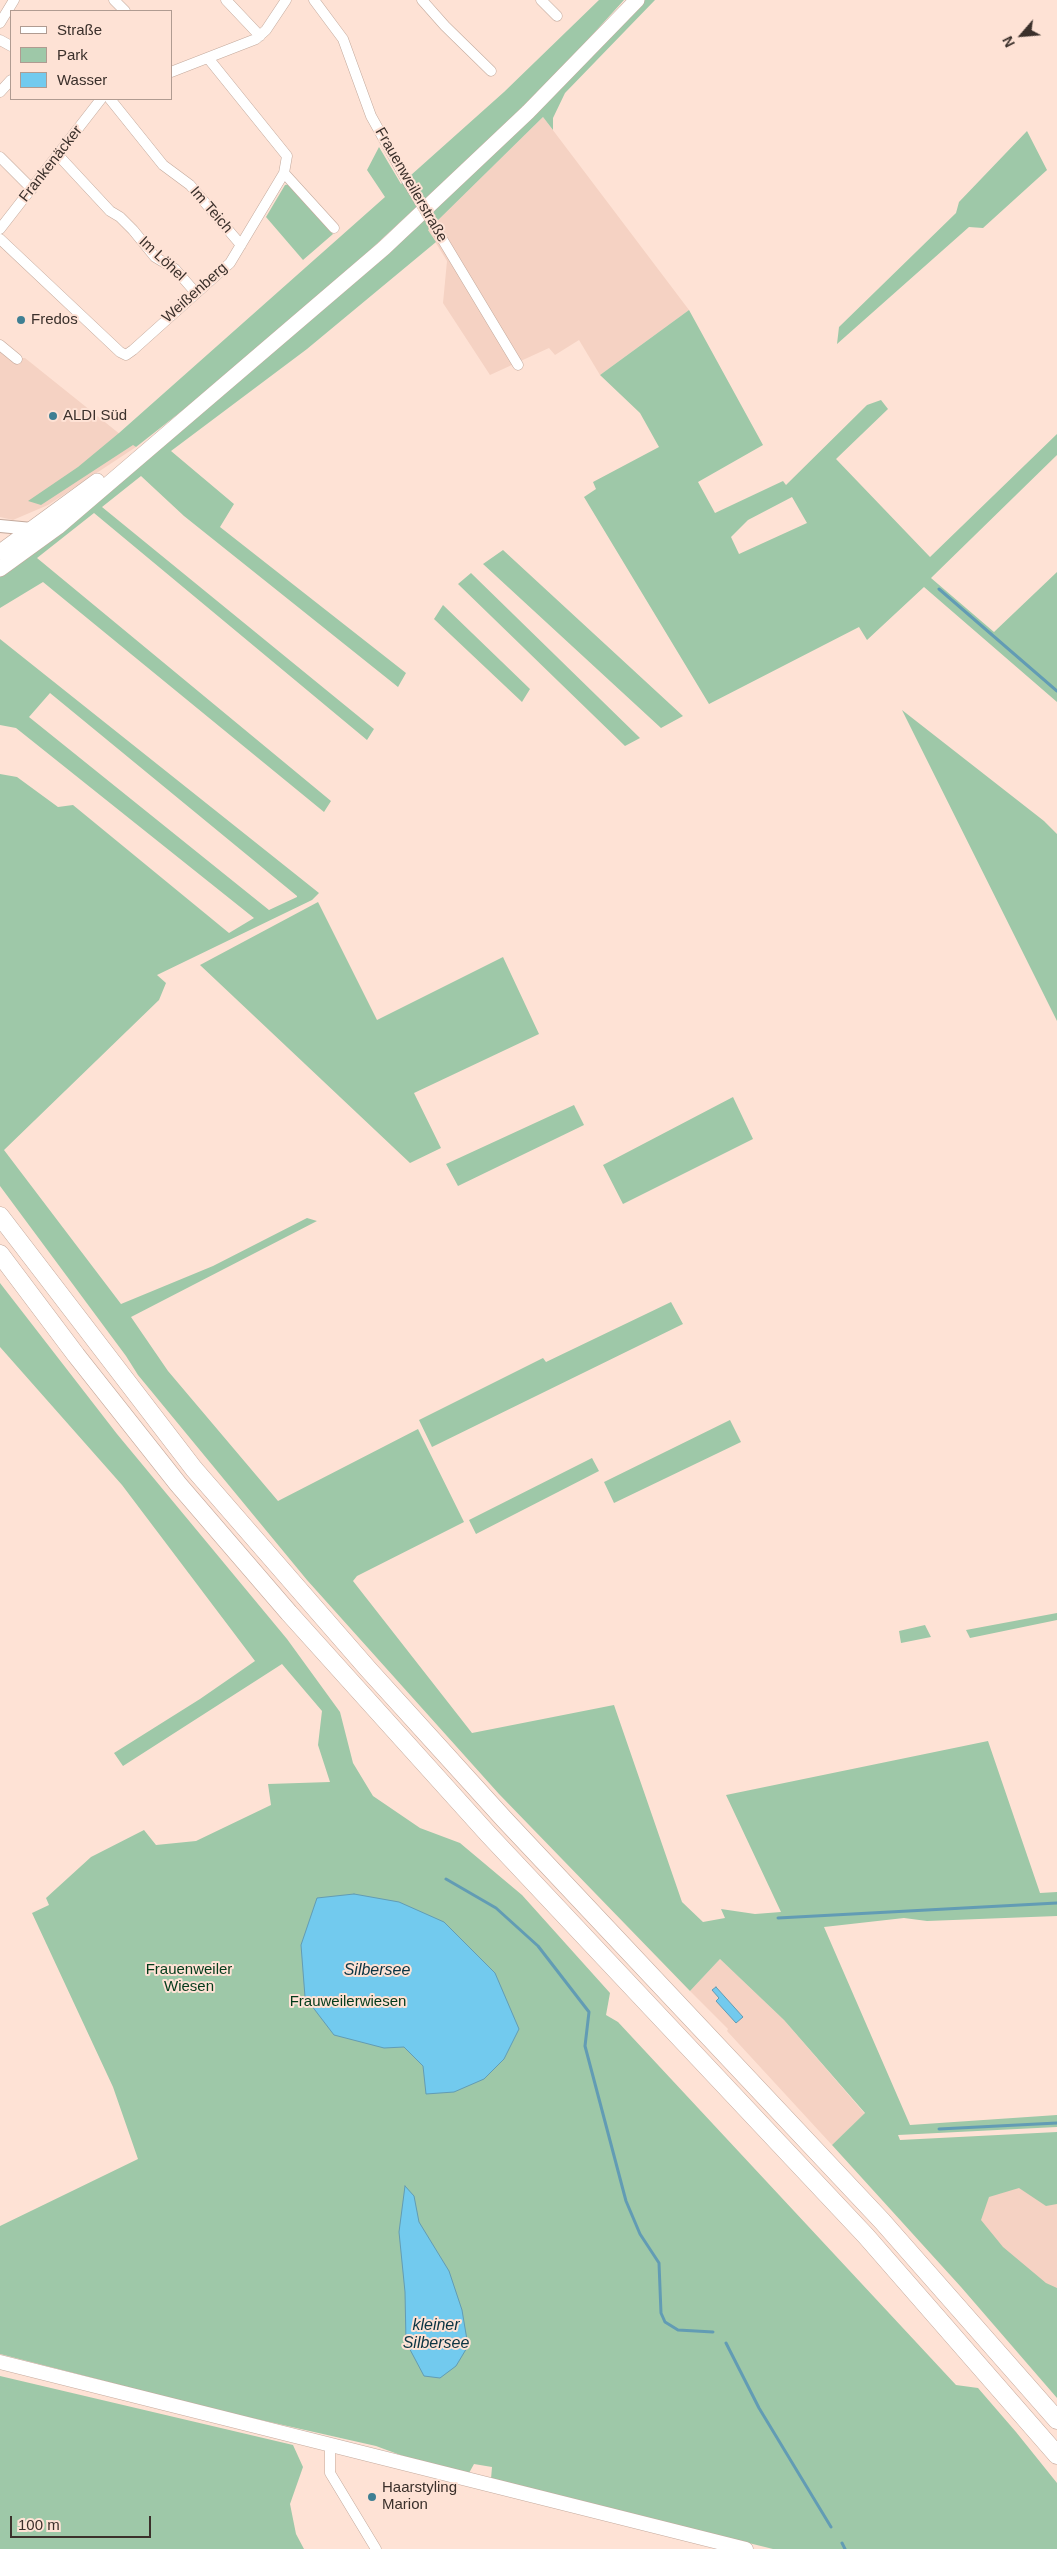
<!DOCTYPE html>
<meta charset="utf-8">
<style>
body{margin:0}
#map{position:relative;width:1057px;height:2549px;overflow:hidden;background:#fee2d5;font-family:Arial,sans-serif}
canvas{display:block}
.legend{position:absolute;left:10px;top:10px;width:162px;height:90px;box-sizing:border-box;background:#fee2d5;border:1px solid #b09b91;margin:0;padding:6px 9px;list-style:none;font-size:15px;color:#3b302b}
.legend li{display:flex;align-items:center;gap:10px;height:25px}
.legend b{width:25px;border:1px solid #b09b91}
.north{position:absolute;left:997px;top:10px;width:50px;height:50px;-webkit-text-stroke:4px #fee2d5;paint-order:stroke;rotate:243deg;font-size:14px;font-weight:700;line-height:20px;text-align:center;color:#3b302b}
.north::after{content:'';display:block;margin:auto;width:18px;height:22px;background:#3b302b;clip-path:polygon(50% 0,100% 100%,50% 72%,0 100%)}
.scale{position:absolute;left:10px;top:2516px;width:141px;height:22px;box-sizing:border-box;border:2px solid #3b302b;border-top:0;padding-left:6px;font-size:15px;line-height:18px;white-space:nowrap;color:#3b302b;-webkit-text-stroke:4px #fee2d5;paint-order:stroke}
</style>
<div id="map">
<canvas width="1057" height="2549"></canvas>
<ul class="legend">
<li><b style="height:6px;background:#fff"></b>Straße</li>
<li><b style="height:14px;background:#9ec8a8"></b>Park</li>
<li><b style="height:14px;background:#72caee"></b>Wasser</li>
</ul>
<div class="north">N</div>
<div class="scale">100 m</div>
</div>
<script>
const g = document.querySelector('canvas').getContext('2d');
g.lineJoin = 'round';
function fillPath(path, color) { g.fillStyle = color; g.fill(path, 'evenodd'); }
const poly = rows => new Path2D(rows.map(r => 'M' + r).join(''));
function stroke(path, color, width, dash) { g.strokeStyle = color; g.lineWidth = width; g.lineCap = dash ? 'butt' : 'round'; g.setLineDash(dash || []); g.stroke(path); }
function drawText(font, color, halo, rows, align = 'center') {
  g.font = font + ' Arial,sans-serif'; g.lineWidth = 4; g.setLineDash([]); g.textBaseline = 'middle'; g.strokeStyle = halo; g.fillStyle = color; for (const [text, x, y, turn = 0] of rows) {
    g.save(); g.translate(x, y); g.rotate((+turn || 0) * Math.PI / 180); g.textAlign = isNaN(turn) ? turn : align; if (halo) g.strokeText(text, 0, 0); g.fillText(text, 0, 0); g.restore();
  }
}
fillPath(poly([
 [543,117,689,310,600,375,579,340,555,355,549,348,490,375,443,303,447,261,428,230],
 [0,348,11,358,25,358,136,447,48,505,13,520,0,517],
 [720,1959,784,2020,865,2114,832,2145,727,2031,728,2029,690,1991],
 [1057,2133,1057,2327,900,2142]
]), '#f5d2c3');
fillPath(poly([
 [599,0,624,0,563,67,499,130,325,292,234,370,136,447,133,445,41,505,28,501,78,467,119,433,385,197,367,170,379,147,401,184,504,92],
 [644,0,655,0,565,93,553,118,553,130,543,117,428,230,436,242,307,349,171,451,234,504,220,527,406,673,398,687,184,516,141,476,102,507,374,729,367,740,94,513,37,558,331,801,324,812,43,582,0,608,0,577,270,355,385,257],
 [1027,131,1047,170,983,228,969,227,837,344,839,327,956,213,959,202],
 [290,184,333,234,303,260,266,217,285,185],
 [689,310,763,445,698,482,715,513,783,481,786,485,867,405,881,400,888,409,836,459,930,557,1057,434,1057,455,931,578,994,632,1057,572,1057,702,924,587,867,640,859,627,709,704,584,497,596,489,593,482,659,447,640,413,600,375],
 [792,497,807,523,739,554,731,537,748,520],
 [503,550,683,716,661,728,483,564],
 [471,573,640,738,625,746,458,584],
 [443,605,530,689,522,702,434,619],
 [0,639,319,893,312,900,157,975,166,983,159,1000,4,1150,121,1304,213,1266,307,1218,317,1221,131,1317,168,1371,278,1501,418,1429,464,1522,357,1576,353,1581,472,1733,614,1705,682,1902,703,1922,725,1918,721,1909,755,1914,781,1912,726,1795,988,1741,1040,1893,1057,1892,1057,1916,927,1921,904,1918,824,1927,910,2125,1057,2115,1057,2127,898,2135,900,2140,1057,2132,1057,2204,1046,2206,1019,2188,989,2197,981,2220,1003,2247,1046,2283,1057,2288,1057,2398,961,2287,832,2145,865,2113,784,2020,720,1959,690,1991,499,1794,307,1580,138,1375,126,1356,0,1186,0,774,17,777,58,807,73,805,229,933,254,918,16,728,0,725],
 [50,693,297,896,297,897,269,910,29,717],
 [902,710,1044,821,1057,834,1057,1021],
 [318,902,377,1020,503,957,539,1034,414,1093,441,1148,410,1163,200,965],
 [733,1097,753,1139,623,1204,603,1165],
 [574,1105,584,1125,458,1186,446,1164],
 [0,1283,117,1434,287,1639,340,1712,353,1763,373,1796,420,1828,460,1843,522,1895,610,1993,606,2015,618,2022,956,2385,978,2388,1016,2432,1057,2483,1057,2549,773,2549,491,2479,492,2467,474,2464,469,2473,403,2456,376,2446,221,2411,0,2354,0,2226,138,2159,113,2087,32,1913,49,1905,46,1898,91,1857,144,1830,156,1845,196,1841,271,1805,268,1784,330,1782,318,1745,322,1711,282,1664,123,1766,114,1753,200,1699,255,1661,122,1485,0,1347],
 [671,1302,683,1324,432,1447,419,1420,543,1358,546,1362],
 [730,1420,741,1442,614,1503,604,1482],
 [592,1458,599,1471,476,1534,469,1520],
 [1057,1613,1057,1620,970,1638,966,1630],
 [925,1625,931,1637,901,1643,899,1631],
 [0,2376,293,2445,303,2467,290,2504,296,2534,304,2549,0,2549]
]), '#9ec8a8');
const water = poly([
 [354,1894,399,1902,444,1922,495,1973,519,2029,504,2059,484,2079,454,2092,426,2094,423,2066,404,2047,384,2048,334,2035,305,1997,301,1945,317,1898,354,1894],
 [716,1987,743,2017,736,2023,716,2001,719,1998,712,1990,716,1987],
 [405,2186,414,2196,419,2222,449,2271,462,2310,468,2346,456,2366,440,2378,424,2376,406,2342,405,2292,399,2232,405,2186]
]);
fillPath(water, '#72caee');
stroke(water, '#629cb4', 1);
stroke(poly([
 [939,589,1057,691],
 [446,1879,496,1908,538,1946,589,2012,585,2046,626,2201,640,2234,659,2263,661,2313,665,2322,678,2330,713,2332],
 [778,1918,1057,1903],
 [939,2129,1057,2123],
 [726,2343,759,2408,831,2527],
 [842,2543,845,2549]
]), '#629cb4', 3);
const minor = poly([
 [114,0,125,11],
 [226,0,260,36],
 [314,0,343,39,371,116,406,179],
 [422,0,445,26,491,71],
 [541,0,557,16],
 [0,23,14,0],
 [0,40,11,46],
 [171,72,256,39,266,30,286,0],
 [0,92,11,80],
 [110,99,163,165,190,185,241,245],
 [58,155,110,211,120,217,133,230,155,257,175,269,196,293],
 [0,157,32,189],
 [284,173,334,228],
 [0,229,101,99],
 [438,232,518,365],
 [0,239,120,352,126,355,133,350,230,263,284,173,287,156,208,58],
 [0,345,17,359],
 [330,2444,330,2473,376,2549]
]);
const tertiary = poly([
 [0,526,32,529]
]);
const secondary = poly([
 [0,2362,746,2549]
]);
const primary = poly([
 [0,552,97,481],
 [0,569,58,527,384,248,528,112,637,0]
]);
const motorway = poly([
 [0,1216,194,1469,368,1669,504,1819,882,2221,1057,2420],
 [0,1254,76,1355,178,1484,289,1613,488,1834,866,2236,1057,2455]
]);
stroke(minor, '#c3a99c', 11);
stroke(tertiary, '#c3a99c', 14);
stroke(secondary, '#c3a99c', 15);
stroke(primary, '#c3a99c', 16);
stroke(motorway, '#c3a99c', 19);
stroke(minor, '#fff', 10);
stroke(tertiary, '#fff', 12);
stroke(secondary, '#fff', 14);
stroke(primary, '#fff', 15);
stroke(motorway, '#fff', 18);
const minorBridge = poly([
 [406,179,438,232]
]);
stroke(minorBridge, '#c3a99c', 11, []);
stroke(minorBridge, '#fff', 10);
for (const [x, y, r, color] of [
 [21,320,5,"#3f7f93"],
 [53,416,5,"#3f7f93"],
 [372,2497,5,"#3f7f93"]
]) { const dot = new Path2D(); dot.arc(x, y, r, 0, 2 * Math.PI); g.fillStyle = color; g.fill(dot); stroke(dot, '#fee2d5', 2); }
drawText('15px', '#3b302b', '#fee2d5', [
 ["Frankenäcker",51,164,-52],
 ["Frauenweilerstraße",411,185,60],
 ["Im Teich",211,210,49],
 ["Im Löhel",162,259,43],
 ["Weißenberg",195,293,-42]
]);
drawText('15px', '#3b302b', '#fee2d5', [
 ["Fredos",31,320],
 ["ALDI Süd",63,416],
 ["Haarstyling",382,2488],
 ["Marion",382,2505]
], 'left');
drawText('15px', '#033a1a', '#fee2d5', [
 ["Frauenweiler",189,1970],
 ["Wiesen",189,1987],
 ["Frauweilerwiesen",348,2002]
]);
drawText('italic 16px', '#0a3443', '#fee2d5', [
 ["Silbersee",377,1971],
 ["kleiner",436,2326],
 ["Silbersee",436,2344]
]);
</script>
